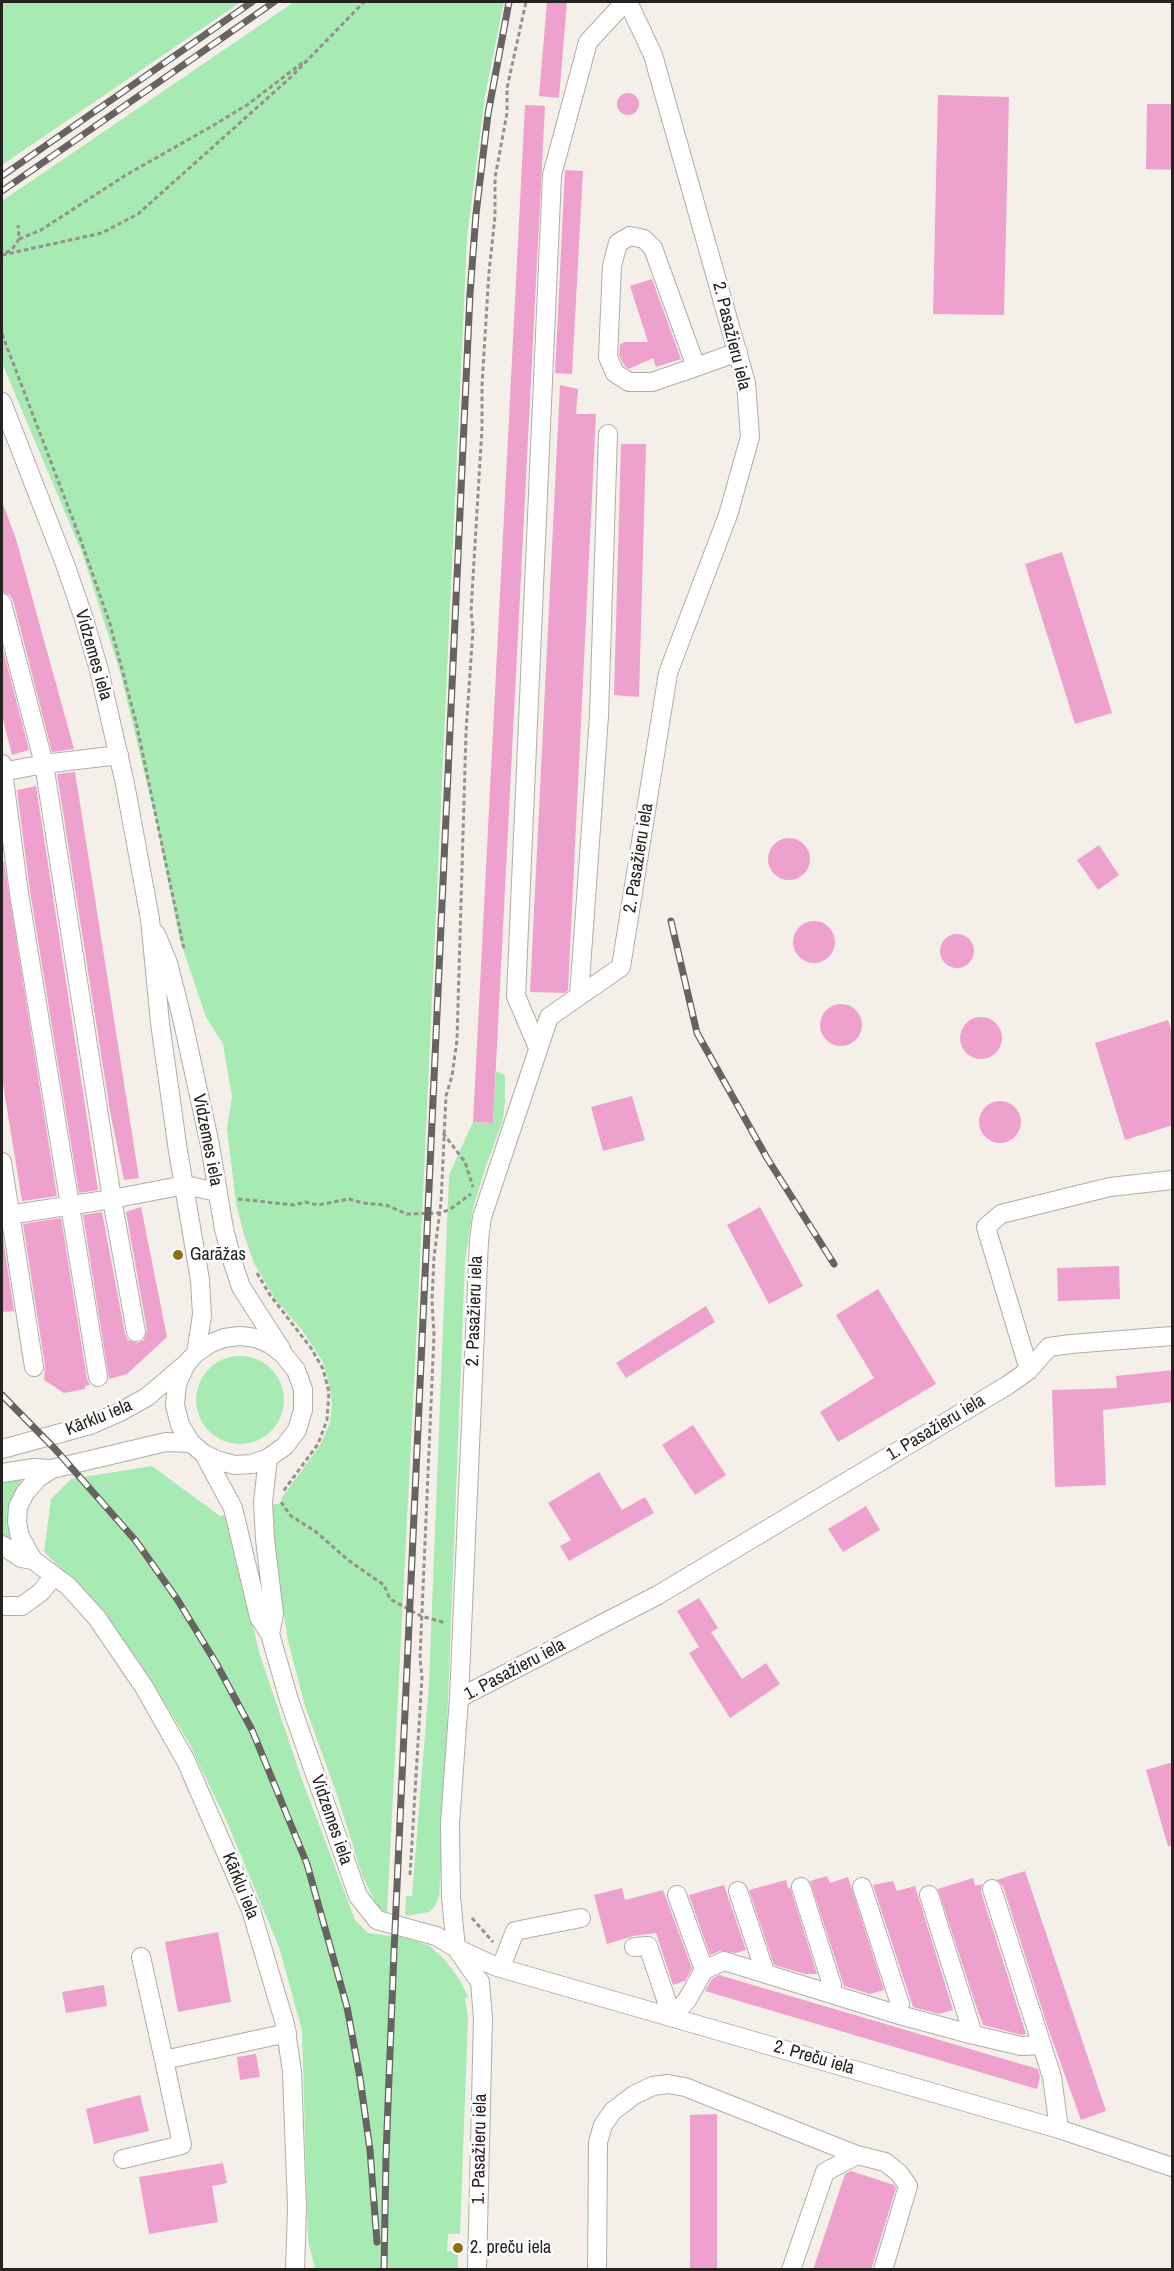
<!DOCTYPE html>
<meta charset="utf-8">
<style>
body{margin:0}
#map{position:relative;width:1174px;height:2271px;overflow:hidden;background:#f5efe9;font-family:"Archivo Narrow",sans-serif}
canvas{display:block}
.frame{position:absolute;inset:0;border:3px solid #252321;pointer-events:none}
</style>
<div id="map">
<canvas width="1174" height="2271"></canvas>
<div class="frame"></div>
</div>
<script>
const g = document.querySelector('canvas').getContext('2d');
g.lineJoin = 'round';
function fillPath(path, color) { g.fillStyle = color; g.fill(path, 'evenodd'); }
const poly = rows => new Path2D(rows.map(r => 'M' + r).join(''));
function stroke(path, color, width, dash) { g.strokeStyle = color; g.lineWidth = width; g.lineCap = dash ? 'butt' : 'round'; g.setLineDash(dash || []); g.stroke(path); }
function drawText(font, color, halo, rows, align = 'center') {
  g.font = font + ' "Archivo Narrow",sans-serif'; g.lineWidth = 5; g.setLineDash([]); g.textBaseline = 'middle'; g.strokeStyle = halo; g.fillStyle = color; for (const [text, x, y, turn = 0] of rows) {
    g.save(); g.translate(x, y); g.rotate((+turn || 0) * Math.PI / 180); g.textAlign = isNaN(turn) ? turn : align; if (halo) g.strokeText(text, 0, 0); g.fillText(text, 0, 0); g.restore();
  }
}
fillPath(poly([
 [2,2,241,2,2,165],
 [294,2,504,2,485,96,467,238,417,1324,387,1913,378,1908,362,1875,337,1795,305,1706,288,1641,276,1565,271,1505,282,1503,281,1499,321,1444,330,1422,332,1402,328,1380,323,1362,302,1330,275,1299,254,1263,244,1235,236,1203,227,1129,232,1097,223,1044,206,1017,180,940,155,817,121,675,83,555,2,363,2,201],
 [496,1071,505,1075,505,1102,503,1120,485,1169,473,1208,465,1262,442,1854,439,1896,435,1906,429,1912,405,1916,406,1896,412,1896,429,1683,449,1175,473,1122,493,1123],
 '196 1400a44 44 0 1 1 88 0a44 44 0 1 1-88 0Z',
 [152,1466,220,1516,227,1514,259,1652,300,1774,355,1920,368,1933,406,1938,430,1946,446,1961,459,1979,468,1997,465,1998,468,2018,460,2234,448,2234,447,2251,458,2251,458,2269,315,2269,308,2240,302,2030,279,1947,227,1822,188,1741,140,1663,98,1605,44,1552,51,1499,71,1479],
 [20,1478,23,1482,16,1493,9,1521,13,1542,2,1537,2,1482]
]), '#a7eab4');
fillPath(poly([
 [547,2,567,2,559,98,539,96],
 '617 104a11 11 0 1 1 22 0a11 11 0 1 1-22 0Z',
 [938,95,1009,97,1004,315,933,314],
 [1147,104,1173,104,1173,170,1146,169],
 [525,105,545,106,493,1123,473,1122],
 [565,170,583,171,572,374,555,373],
 [652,279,681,359,656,367,653,358,629,369,624,365,619,355,620,344,625,342,648,342,630,286],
 [560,385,578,389,576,414,596,414,568,990,565,993,530,992],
 [621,444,646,444,639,697,614,695],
 [3,504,16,539,74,749,52,752,13,600,10,595,2,592],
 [1062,552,1112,713,1075,724,1025,564],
 [2,646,29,750,12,755,2,715],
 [75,772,139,1178,124,1180,110,1111,57,774],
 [36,786,98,1190,79,1193,30,891,17,790],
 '768 859a21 21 0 1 1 42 0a21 21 0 1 1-42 0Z',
 [1099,845,1119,875,1098,890,1077,860],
 [2,862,4,862,57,1196,22,1201,2,1078],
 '793 942a21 21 0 1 1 42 0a21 21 0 1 1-42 0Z',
 '940 951a17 17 0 1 1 34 0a17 17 0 1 1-34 0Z',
 '820 1025a21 21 0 1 1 42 0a21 21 0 1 1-42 0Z',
 '960 1038a21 21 0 1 1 42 0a21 21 0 1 1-42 0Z',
 [1168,1020,1173,1035,1173,1125,1125,1140,1095,1043],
 [632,1096,645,1140,603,1151,591,1107],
 '979 1122a21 21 0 1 1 42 0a21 21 0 1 1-42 0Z',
 [141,1207,167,1337,127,1374,109,1379,83,1215,102,1212,125,1334,128,1340,137,1343,144,1340,147,1330,126,1212],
 [760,1207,803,1286,769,1304,727,1225],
 [61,1218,87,1379,90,1385,85,1386,85,1389,64,1393,44,1380,45,1365,23,1224],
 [2,1232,14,1311,2,1312],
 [1119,1266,1120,1299,1058,1301,1057,1268],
 [878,1289,936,1384,838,1442,820,1412,874,1378,836,1315],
 [706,1306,715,1322,626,1378,616,1363],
 [1173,1370,1173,1402,1103,1410,1106,1485,1055,1487,1052,1390,1117,1388,1116,1376],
 [693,1425,726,1475,695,1495,662,1445],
 [599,1472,622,1510,645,1497,654,1513,569,1561,560,1546,571,1540,548,1503],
 [866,1506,880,1530,843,1552,828,1529],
 [699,1598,718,1628,711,1632,742,1679,766,1663,780,1684,730,1718,689,1653,699,1647,677,1611],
 [1173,1762,1173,1845,1168,1846,1146,1770],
 [1025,1871,1106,2111,1081,2120,1048,2028,1003,1886,997,1880],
 [827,1876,830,1883,848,1877,884,1990,870,1994,844,1986,810,1881],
 [973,1878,975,1886,982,1884,981,1892,1026,2034,1022,2035,983,2025,975,2003,938,1889],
 [786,1880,788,1888,790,1887,817,1974,805,1974,774,1965,749,1890],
 [893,1881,897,1891,915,1886,953,2010,939,2014,913,2007,873,1885],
 [724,1885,746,1950,736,1953,720,1951,710,1955,689,1895],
 [622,1888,625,1900,663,1890,692,1969,685,1981,673,1985,656,1933,633,1936,607,1944,594,1895],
 [218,1932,231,2002,178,2012,165,1942],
 [719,1975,1038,2069,1040,2077,1037,2089,705,1991,712,1979],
 [104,1985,107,2006,66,2013,62,1992],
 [256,2054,260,2077,240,2080,237,2057],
 [140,2095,149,2131,94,2144,86,2109],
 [717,2114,717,2270,690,2270,690,2115],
 [223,2163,227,2183,212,2186,218,2222,149,2234,139,2177],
 [851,2171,894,2185,896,2188,871,2270,813,2270,845,2174]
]), '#efa1ce');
const minor = poly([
 [696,367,653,248,644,239,630,236,618,243,612,266,608,357,615,373,629,382,652,382,696,367,738,352],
 [2,402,65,564,83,616,99,670,125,784,150,919,160,1023,178,1151,200,1280,202,1315,196,1353],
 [2,603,44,764,112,1199,136,1332],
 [2,764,19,893,98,1377],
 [2,772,44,764,119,755],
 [156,934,168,963,182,1018,210,1145,224,1229,233,1263,241,1287,281,1349],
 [579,996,599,716,608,434],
 [538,1048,516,996,552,175,588,42,625,2],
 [2,1162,34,1367],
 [2,1216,112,1199,185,1185,217,1192],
 [1029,1370,986,1227,1001,1214,1110,1187,1172,1180],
 [191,1443,166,1442,52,1469,38,1478,25,1493,18,1507,17,1522,20,1537,33,1560,68,1586,97,1618,144,1687,186,1761,251,1910,285,2024,292,2072,297,2208,295,2270],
 [2,1449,90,1425,120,1412,147,1397,182,1367],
 [204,1454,219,1461,235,1465,252,1464,268,1458,285,1446,297,1430,303,1410,303,1389,296,1370,283,1354,270,1344,256,1338,240,1336,224,1338,209,1344,196,1353,186,1364,177,1384,175,1405,180,1425,191,1443,204,1454,233,1508,259,1617,270,1634,289,1700,358,1896,377,1920,436,1936,456,1948,497,1967,1059,2129,1172,2167],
 [268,1458,263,1502,265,1539,274,1614,270,1634],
 [2,1473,34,1468,52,1469],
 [2,1545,21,1558,33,1560],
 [2,1606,22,1606,41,1592,54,1576],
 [459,1698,658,1595,1008,1385,1029,1370,1049,1347,1071,1344,1172,1336],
 [801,1887,832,1985,828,1992],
 [862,1887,900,2004,896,2014],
 [992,1889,1052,2077,1059,2129],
 [738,1891,765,1972],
 [677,1895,704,1970],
 [929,1895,971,2028,970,2034],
 [634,1947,648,1946,672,2017],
 [141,1957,164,2060,287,2033],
 [501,1967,515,1931,581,1918],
 [672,2017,687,2000,704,1970,724,1961,896,2014,970,2034,1021,2046,1042,2045],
 [123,2159,182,2145,164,2060],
 [477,2270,483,2018,480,1982,456,1948,451,1897,450,1824,459,1698,479,1240,482,1217,549,1017,621,967,668,673,728,515,750,437,746,383,653,55,628,2],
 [597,2270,598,2142,603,2125,613,2111,634,2095,653,2086,668,2084,685,2087,857,2155],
 [791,2270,825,2172,857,2155,885,2162,899,2173,908,2186,883,2270]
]);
stroke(minor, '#b2aca7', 20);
stroke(poly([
 [19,239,41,230,126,175,214,125,247,105,302,63],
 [6,253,13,248,19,239,18,225],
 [2,255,102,233,138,214,291,77,364,2],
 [2,334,80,538,110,624,136,722,184,949],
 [443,1133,465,1162,473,1187],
 [238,1199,294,1205,305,1202,318,1205,349,1199,363,1203,386,1205,407,1214,439,1213,449,1210,471,1194],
 [257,1273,270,1295,311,1348,323,1369,329,1392,327,1420,318,1444,282,1493],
 [281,1502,291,1516,315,1531,348,1560,384,1585,390,1599,421,1616,446,1623],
 [410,1875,422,1677,420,1658,434,1335,432,1300,434,1257,441,1203,446,1096,452,1076,457,1040,466,732,473,629,471,611,482,428,482,385,489,272,495,216,495,178,507,113,507,88,526,2],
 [472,1918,493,1942]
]), '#95918d', 3, [4.5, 3]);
stroke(minor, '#fff', 18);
const rail = poly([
 [2,176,252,2],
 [2,191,274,2],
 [671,921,697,1033,767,1158,834,1264],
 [2,1395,55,1449,136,1541,177,1599,216,1663,252,1730,307,1864,347,2007,360,2078,370,2150,377,2242],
 [384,2270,386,2155,394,1951,470,294,476,214,488,114,509,2]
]);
stroke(rail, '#676360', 7);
stroke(rail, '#fff', 4.5, [14]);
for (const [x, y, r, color] of [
 [178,1255,6,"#916e15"],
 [458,2248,6,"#916e15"]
]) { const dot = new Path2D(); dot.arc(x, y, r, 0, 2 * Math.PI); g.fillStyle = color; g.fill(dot); stroke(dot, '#fff', 2); }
drawText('18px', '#252321', '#fff', [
 ["2. Pasažieru iela",731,336,76],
 ["Vidzemes iela",93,655,74],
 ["2. Pasažieru iela",639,858,-81],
 ["Vidzemes iela",207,1140,79],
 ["2. Pasažieru iela",475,1311,-88],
 ["Kārklu iela",99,1418,-22],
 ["1. Pasažieru iela",936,1428,-31],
 ["1. Pasažieru iela",515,1670,-28],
 ["Vidzemes iela",331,1820,71],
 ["Kārklu iela",240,1886,68],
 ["2. Preču iela",814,2058,16],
 ["1. Pasažieru iela",480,2149,-89]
]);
drawText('18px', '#252321', '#fff', [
 ["Garāžas",190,1255],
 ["2. preču iela",470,2248]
], 'left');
</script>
